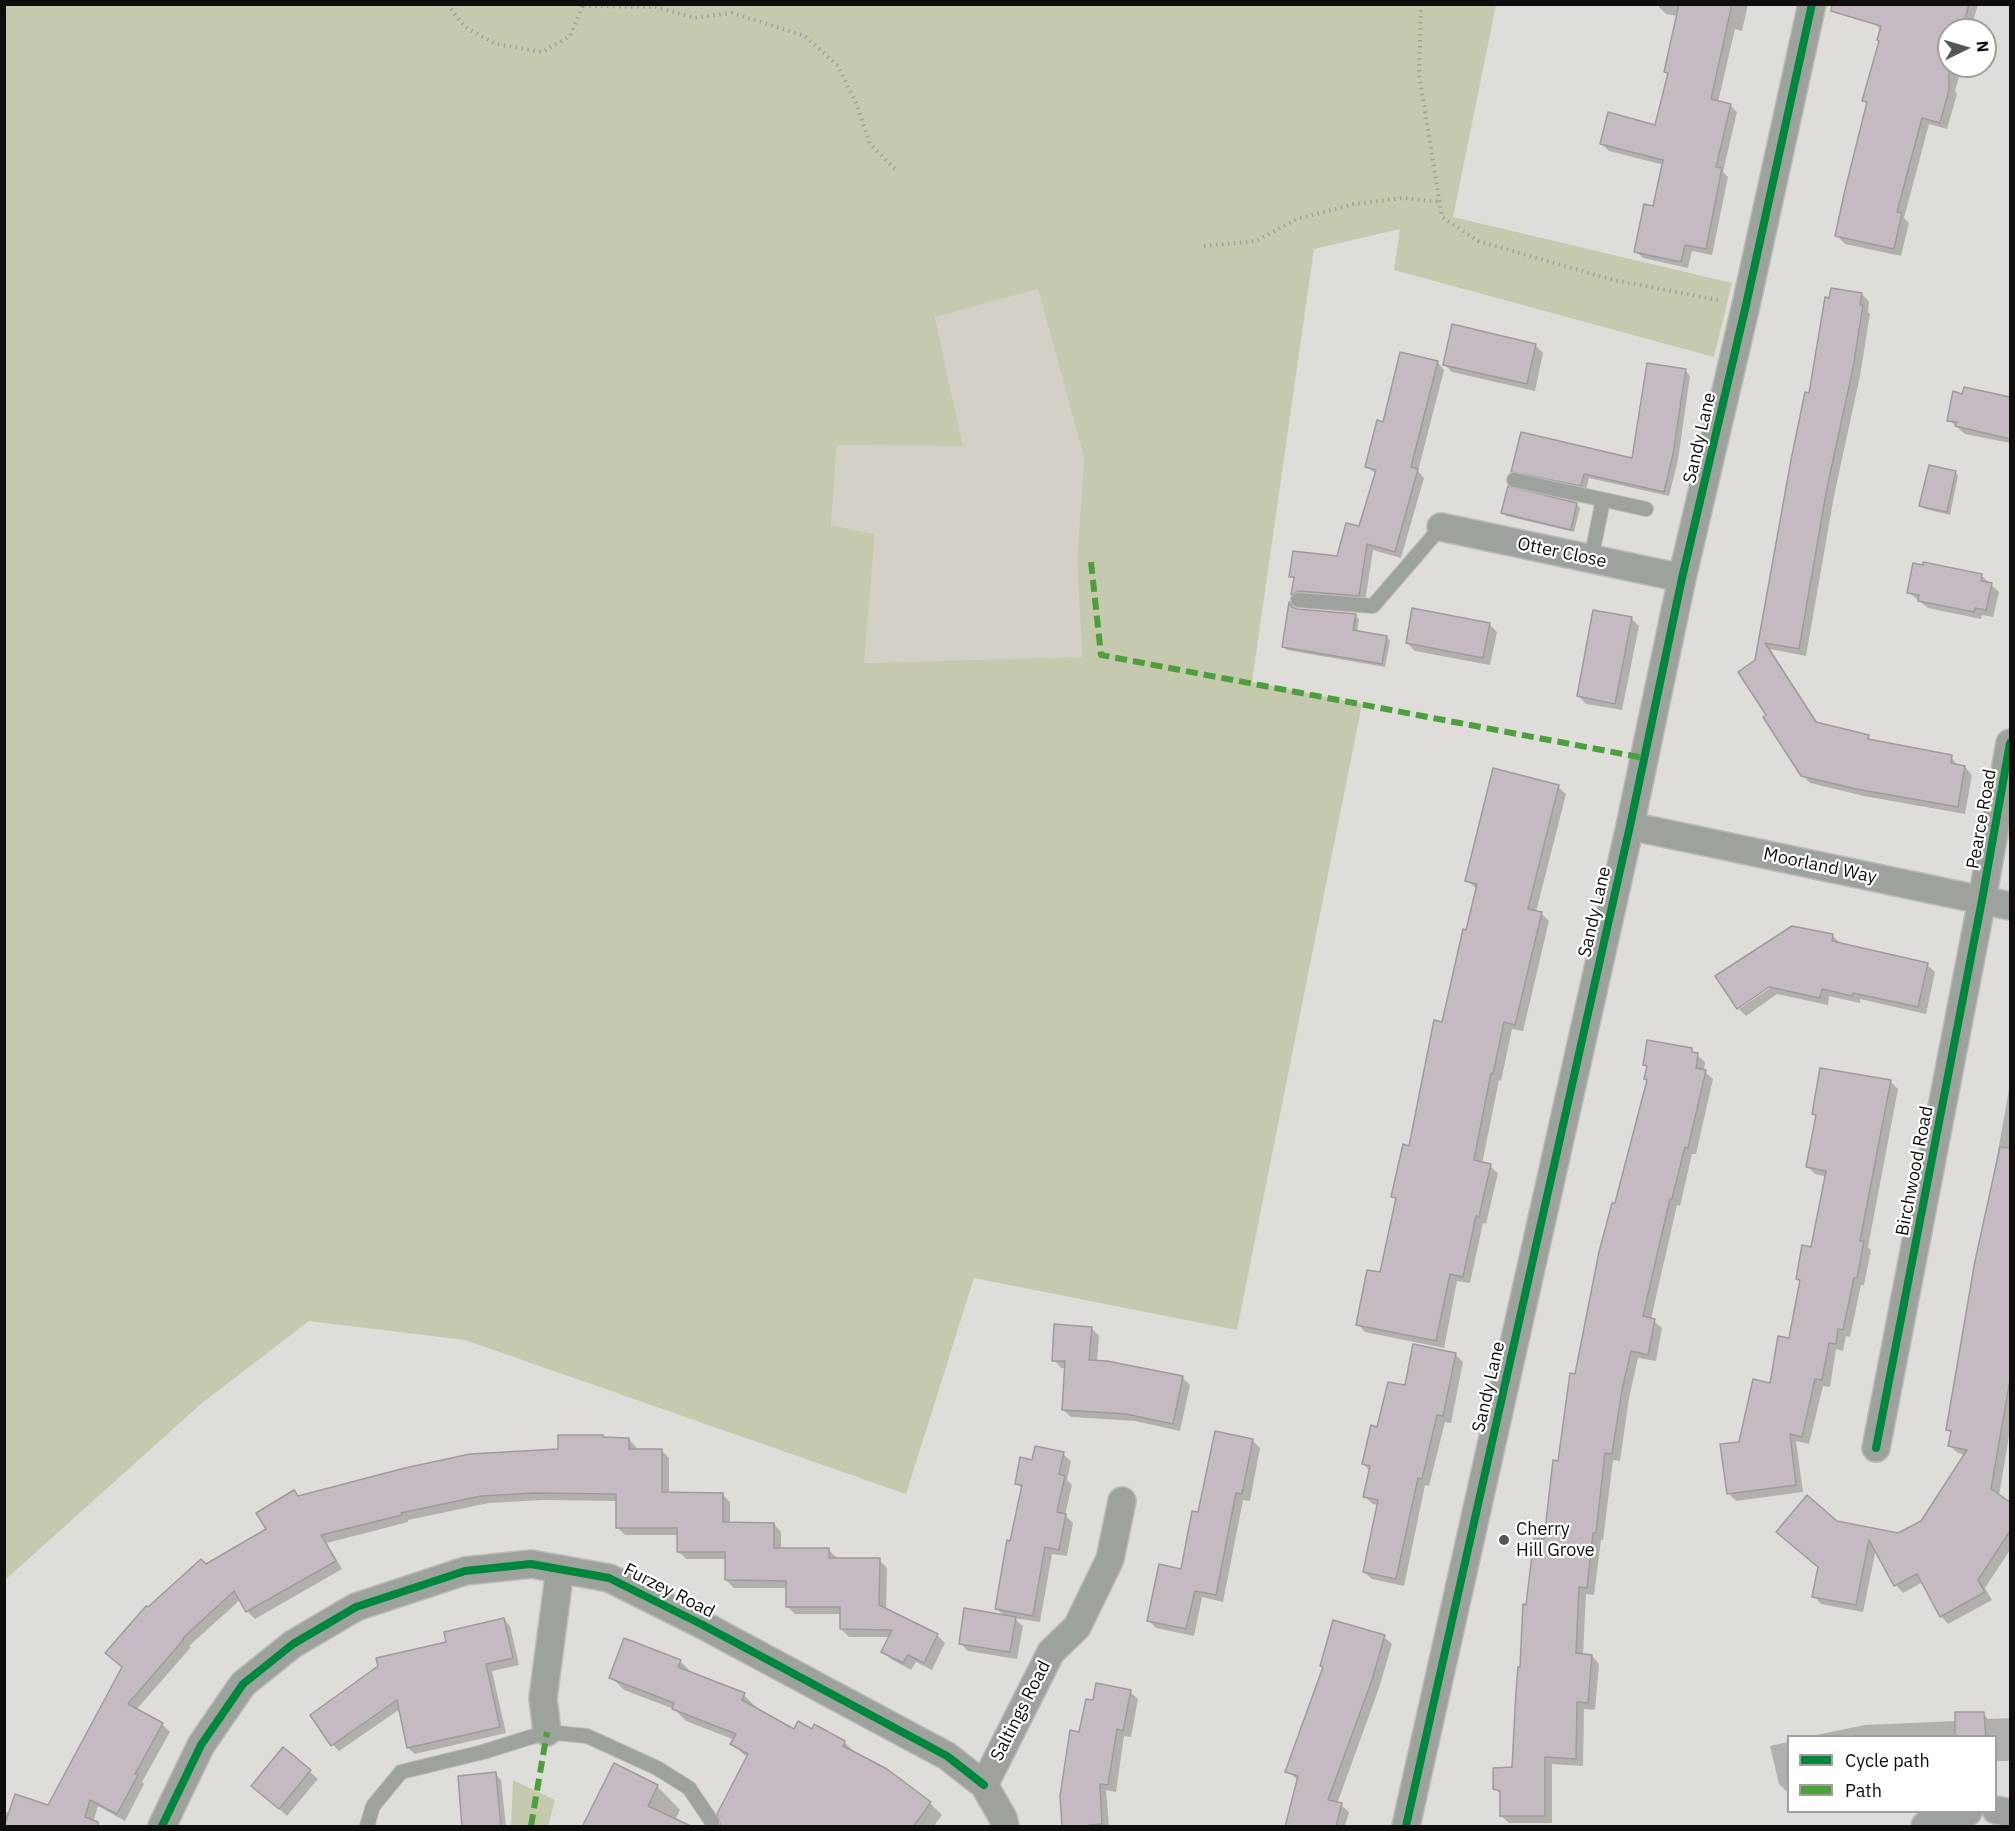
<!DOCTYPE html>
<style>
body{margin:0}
#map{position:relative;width:2015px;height:1831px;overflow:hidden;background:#deddd9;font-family:"IBM Plex Sans",sans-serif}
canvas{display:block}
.frame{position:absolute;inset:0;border:6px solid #0f0e0c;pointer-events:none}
.legend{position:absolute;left:1787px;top:1735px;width:210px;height:78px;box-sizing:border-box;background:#fff;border:2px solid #9f9f9e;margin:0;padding:8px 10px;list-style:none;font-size:18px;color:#0f0e0c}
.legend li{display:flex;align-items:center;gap:12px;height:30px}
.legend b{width:30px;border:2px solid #9f9f9e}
.north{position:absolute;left:1937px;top:18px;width:60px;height:60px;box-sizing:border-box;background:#fff;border:2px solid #9f9f9e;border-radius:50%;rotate:85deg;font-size:16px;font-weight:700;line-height:24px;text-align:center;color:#0f0e0c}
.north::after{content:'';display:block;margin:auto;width:21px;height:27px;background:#575654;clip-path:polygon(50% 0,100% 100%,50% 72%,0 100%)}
</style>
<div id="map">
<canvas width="2015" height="1831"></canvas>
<div class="frame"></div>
<ul class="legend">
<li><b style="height:8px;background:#00873e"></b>Cycle path</li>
<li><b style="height:8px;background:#4d9f3e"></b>Path</li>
</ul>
<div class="north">N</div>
</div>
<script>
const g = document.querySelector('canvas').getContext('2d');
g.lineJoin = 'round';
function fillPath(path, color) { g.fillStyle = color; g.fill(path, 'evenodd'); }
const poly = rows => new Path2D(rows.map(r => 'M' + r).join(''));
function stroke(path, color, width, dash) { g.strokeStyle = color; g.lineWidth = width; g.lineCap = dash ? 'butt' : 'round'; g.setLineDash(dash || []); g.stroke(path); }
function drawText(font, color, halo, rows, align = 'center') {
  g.font = font + ' "IBM Plex Sans",sans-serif'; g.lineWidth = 4.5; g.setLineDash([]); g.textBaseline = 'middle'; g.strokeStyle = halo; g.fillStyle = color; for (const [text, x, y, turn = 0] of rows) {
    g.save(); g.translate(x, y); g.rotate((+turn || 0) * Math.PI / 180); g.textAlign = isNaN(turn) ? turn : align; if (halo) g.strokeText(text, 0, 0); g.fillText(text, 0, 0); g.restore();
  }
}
fillPath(poly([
 [1038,289,1084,458,1077,560,1082,658,863,663,875,534,831,525,837,445,963,446,935,316]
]), '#d3d1c7');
fillPath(poly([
 [5,4,1496,5,1453,217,1732,283,1714,357,1394,270,1400,229,1314,249,1252,682,1362,704,1237,1330,974,1278,906,1494,465,1340,309,1321,202,1403,5,1580],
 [1038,289,1084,458,1077,560,1082,657,864,663,875,534,831,525,837,445,963,446,935,317],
 [513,1780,555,1800,548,1826,511,1826]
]), '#c5caaf');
fillPath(poly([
 [1660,4,1748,4,1742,31,1735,29,1718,102,1730,105,1737,112,1723,172,1728,177,1712,255,1692,251,1688,268,1643,258,1636,251,1655,207,1664,165,1609,151,1602,144,1656,126,1669,75,1665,71,1678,16,1666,14,1659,7],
 [1879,4,1978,4,1971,30,1949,30,1949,66,1962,66,1955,91,1957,94,1947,129,1929,124,1904,218,1909,223,1901,256,1845,244,1837,236,1868,104,1864,100,1881,42,1881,30,1874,23],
 [1862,294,1869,302,1868,312,1870,314,1860,376,1834,496,1806,656,1770,649,1819,725,1868,737,1873,742,1951,757,1958,766,1965,767,1972,775,1965,814,1864,796,1810,783,1802,775,1768,715,1757,661,1810,394],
 [1535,345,1543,353,1535,391,1452,372,1444,364],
 [1438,363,1444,370,1418,471,1424,478,1401,558,1373,550,1365,602,1299,601,1292,595,1295,580,1290,576,1338,558,1360,528,1376,474,1366,466,1384,423],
 [1685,370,1690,376,1678,460,1669,496,1589,478,1586,490,1518,477,1513,471,1634,460],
 [1965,389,2010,399,2010,443,1965,434,1949,420,1963,395],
 [1955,472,1958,476,1950,515,1925,509,1921,506],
 [1576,504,1580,508,1574,532,1506,516,1503,513],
 [1982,576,1999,592,1993,617,1982,615,1981,619,1928,608,1908,592],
 [1290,605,1294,609,1355,615,1359,619,1357,632,1387,637,1390,641,1385,667,1287,650,1283,647],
 [1631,618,1639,626,1622,710,1586,704,1578,696],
 [1489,624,1497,632,1490,665,1415,651,1407,643],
 [1558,787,1566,794,1536,912,1541,913,1549,921,1523,1031,1512,1029,1501,1081,1499,1080,1482,1164,1490,1166,1498,1173,1486,1224,1483,1223,1470,1283,1457,1281,1444,1348,1365,1332,1358,1324,1381,1274,1397,1201,1393,1197,1410,1147,1477,889,1467,881],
 [1833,936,1840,943,1927,965,1935,972,1926,1014,1860,999,1860,1003,1829,996,1828,1005,1777,994,1746,1016,1739,1009,1776,984],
 [1691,1050,1705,1062,1704,1071,1713,1079,1696,1154,1692,1154,1680,1206,1677,1205,1651,1319,1662,1328,1656,1361,1638,1358,1629,1398,1620,1461,1613,1460,1603,1540,1601,1540,1594,1595,1586,1594,1583,1655,1592,1656,1599,1664,1595,1710,1584,1709,1583,1766,1552,1764,1552,1823,1509,1823,1501,1816,1501,1795,1495,1788,1513,1769,1527,1606,1546,1541,1577,1376,1616,1205,1648,1081,1648,1068,1645,1065],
 [1890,1081,1898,1089,1868,1247,1871,1250,1864,1285,1861,1285,1850,1337,1846,1336,1843,1351,1836,1349,1830,1387,1823,1386,1809,1444,1796,1441,1803,1492,1736,1501,1728,1493,1740,1443,1771,1385,1790,1340,1801,1283,1797,1279,1812,1249,1827,1177,1815,1174,1808,1167,1817,1117,1814,1114],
 [2010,1084,2010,1430,1999,1496,2010,1504,2010,1550,1985,1588,1992,1600,1948,1624,1941,1616,1923,1582,1903,1593,1896,1585,1876,1549,1863,1612,1821,1604,1814,1596,1819,1568,1786,1540,1836,1523,1898,1535,1922,1522,1966,1455,1958,1453,1950,1446,1952,1434,1948,1430],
 [1091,1328,1099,1336,1097,1362,1182,1377,1190,1385,1180,1431,1135,1421,1071,1417,1063,1410,1066,1368,1061,1368,1054,1360],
 [1455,1354,1463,1362,1451,1423,1445,1422,1429,1486,1425,1485,1404,1586,1372,1579,1364,1572,1378,1505,1373,1504,1365,1497,1370,1471,1363,1464,1378,1429,1406,1387],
 [604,1439,629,1439,636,1447,636,1450,661,1450,669,1458,669,1494,722,1494,730,1502,730,1524,774,1524,781,1532,781,1549,828,1549,836,1557,836,1559,879,1560,887,1568,886,1610,937,1635,945,1643,932,1670,916,1662,911,1670,891,1659,883,1652,890,1637,849,1637,841,1629,842,1614,795,1614,788,1607,787,1588,734,1588,726,1580,727,1559,686,1559,678,1551,678,1535,625,1535,617,1527,617,1501,543,1500,489,1503,408,1520,408,1522,327,1543,342,1569,255,1619,247,1611,240,1600,189,1646,191,1647,136,1710,162,1724,170,1732,142,1782,144,1784,125,1821,98,1806,92,1826,4,1826,4,1811,10,1813,49,1807,124,1668,148,1609,206,1566,268,1530,294,1492,299,1497,559,1450],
 [1252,1440,1260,1448,1250,1501,1243,1500,1223,1602,1202,1597,1194,1636,1156,1628,1148,1620,1182,1571,1199,1514],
 [1063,1454,1071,1461,1067,1480,1072,1485,1065,1515,1073,1523,1067,1556,1052,1554,1040,1622,1014,1618,1023,1626,1017,1659,968,1651,960,1643,1005,1617,996,1608,1023,1489,1016,1483,1033,1461],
 [504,1619,510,1626,519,1665,492,1671,506,1733,415,1754,408,1748,400,1709,339,1751,333,1745,380,1667,448,1644],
 [1384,1637,1392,1644,1379,1688,1337,1804,1341,1805,1349,1812,1345,1826,1286,1826,1298,1780,1287,1771],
 [680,1661,693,1674,744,1695,756,1707,756,1709,795,1731,812,1731,844,1742,857,1754,930,1803,942,1815,934,1826,888,1826,748,1758,732,1744,735,1740,686,1721,674,1709,624,1690,611,1677],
 [1130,1692,1138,1699,1131,1737,1124,1736,1116,1792,1106,1790,1109,1826,1063,1826,1080,1734,1094,1702],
 [1983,1713,1988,1719,2010,1718,2010,1761,1996,1761,1996,1736,1811,1736,1865,1725,1956,1721],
 [1788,1742,1788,1791,1786,1791,1779,1784,1770,1746],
 [284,1749,318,1779,287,1816,261,1793],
 [495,1774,501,1780,506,1826,464,1826],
 [657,1786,680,1810,672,1826,588,1826]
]), '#0003');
const building = poly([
 [1679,4,1732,4,1711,99,1731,104,1716,167,1722,168,1706,249,1685,245,1681,262,1634,252,1644,204,1653,206,1663,160,1600,144,1608,112,1655,125,1668,73,1664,72,1679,4],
 [1832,4,1969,4,1962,30,1949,30,1949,90,1940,123,1922,118,1897,212,1902,213,1894,249,1835,236,1845,190,1867,102,1862,101,1879,41,1877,40,1881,26,1831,11,1832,4],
 [1831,288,1862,293,1860,305,1863,305,1853,368,1827,488,1799,649,1765,643,1816,722,1869,735,1868,739,1952,755,1951,763,1965,766,1958,807,1856,789,1801,776,1763,717,1766,715,1738,672,1755,660,1791,460,1805,392,1809,393,1825,297,1829,298,1831,288],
 [1452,324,1536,344,1527,384,1443,365,1452,324],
 [1400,352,1438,361,1411,467,1418,469,1395,552,1367,544,1359,596,1299,591,1291,595,1294,577,1289,577,1293,551,1337,556,1346,523,1359,526,1376,470,1365,467,1377,420,1383,422,1400,352],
 [1647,363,1686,369,1673,454,1664,492,1584,474,1581,486,1511,472,1521,432,1632,458,1647,363],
 [1964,387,2010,397,2010,439,1955,426,1957,422,1947,421,1953,391,1962,394,1964,387],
 [1929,465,1956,471,1947,512,1919,506,1929,465],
 [1508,486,1577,503,1571,530,1501,513,1508,486],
 [1923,562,1982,574,1981,581,1992,583,1986,610,1975,608,1974,612,1918,601,1919,595,1907,593,1913,563,1923,565,1923,562],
 [1289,602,1292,607,1297,609,1356,614,1353,630,1387,636,1382,664,1282,647,1289,602],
 [1412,608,1490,623,1483,658,1406,643,1412,608],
 [1593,610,1632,617,1615,704,1577,696,1593,610],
 [1493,768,1559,785,1528,909,1542,912,1515,1025,1504,1022,1493,1074,1491,1073,1474,1160,1491,1164,1479,1217,1476,1216,1463,1277,1450,1274,1436,1341,1356,1325,1367,1270,1380,1272,1396,1198,1391,1197,1403,1144,1409,1146,1434,1020,1442,1022,1463,929,1466,930,1477,884,1465,881,1493,768],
 [1792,926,1833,934,1832,941,1928,963,1918,1007,1853,993,1852,996,1822,989,1820,998,1769,987,1737,1009,1715,976,1792,926],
 [1647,1040,1692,1048,1692,1052,1698,1053,1696,1068,1706,1070,1688,1148,1685,1147,1672,1199,1670,1199,1643,1316,1655,1319,1648,1355,1631,1351,1622,1390,1612,1454,1605,1453,1596,1533,1593,1533,1587,1588,1579,1587,1576,1653,1592,1655,1588,1703,1577,1702,1576,1759,1545,1757,1545,1816,1500,1816,1500,1791,1493,1789,1493,1768,1512,1767,1516,1691,1518,1667,1520,1667,1523,1604,1526,1605,1534,1538,1544,1539,1553,1460,1558,1461,1570,1373,1575,1374,1599,1252,1612,1203,1615,1203,1647,1080,1644,1079,1647,1066,1643,1065,1647,1040],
 [1820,1068,1891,1080,1860,1241,1864,1241,1857,1278,1854,1278,1843,1330,1838,1329,1836,1344,1829,1343,1822,1380,1815,1379,1802,1437,1790,1434,1796,1485,1727,1494,1720,1444,1739,1442,1753,1379,1770,1383,1778,1336,1789,1338,1800,1280,1796,1279,1802,1245,1811,1247,1826,1171,1806,1167,1816,1115,1812,1114,1820,1068],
 [2000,1147,2010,1148,2010,1380,1991,1489,2010,1502,2010,1531,1978,1580,1985,1592,1940,1617,1917,1574,1894,1586,1869,1540,1856,1605,1812,1597,1818,1567,1776,1532,1807,1495,1837,1521,1898,1533,1921,1521,1967,1450,1948,1446,1951,1431,1946,1430,1975,1261,2000,1147],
 [1054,1324,1092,1327,1089,1360,1107,1361,1183,1376,1173,1424,1126,1414,1062,1410,1065,1361,1052,1361,1054,1324],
 [1413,1344,1456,1353,1443,1416,1437,1415,1422,1479,1418,1478,1396,1579,1363,1572,1378,1500,1363,1497,1370,1466,1362,1464,1371,1425,1377,1427,1388,1382,1405,1385,1413,1344],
 [1215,1431,1253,1439,1242,1494,1236,1493,1216,1595,1195,1591,1186,1629,1147,1621,1159,1564,1181,1569,1192,1511,1198,1512,1215,1431],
 [558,1435,603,1435,603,1437,629,1438,629,1449,662,1449,662,1492,723,1493,723,1522,774,1523,774,1548,829,1548,829,1558,880,1558,879,1605,938,1634,924,1663,908,1655,903,1663,881,1652,892,1630,840,1629,840,1607,786,1607,786,1581,725,1580,725,1552,677,1552,677,1528,616,1528,616,1494,534,1493,481,1496,401,1513,402,1515,321,1535,336,1561,246,1612,234,1591,183,1638,184,1639,128,1704,163,1723,135,1774,138,1775,117,1814,90,1800,85,1817,98,1822,98,1827,4,1827,15,1794,48,1805,122,1667,105,1653,146,1606,148,1607,201,1559,206,1564,266,1529,256,1513,294,1490,298,1496,405,1468,470,1454,558,1449,558,1435],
 [1035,1446,1064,1452,1059,1474,1065,1476,1057,1512,1066,1514,1059,1550,1045,1547,1033,1616,995,1609,1007,1540,1010,1541,1022,1485,1015,1484,1020,1457,1032,1460,1035,1446],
 [964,1608,1016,1617,1010,1652,959,1644,964,1608],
 [504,1618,513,1658,486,1664,500,1727,407,1748,397,1700,331,1746,310,1715,378,1666,376,1658,446,1642,444,1632,504,1618],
 [1333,1620,1385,1635,1372,1680,1328,1800,1342,1803,1336,1827,1285,1827,1298,1776,1285,1772,1323,1667,1320,1666,1333,1620],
 [624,1638,681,1660,678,1667,745,1693,742,1700,794,1729,798,1721,812,1729,814,1724,845,1741,843,1746,887,1769,931,1802,913,1827,721,1827,717,1814,748,1754,730,1744,736,1734,672,1709,674,1703,609,1678,624,1638],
 [1096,1683,1131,1690,1123,1731,1117,1729,1108,1785,1100,1784,1102,1824,1089,1825,1089,1827,1062,1827,1060,1796,1070,1730,1079,1732,1086,1699,1093,1700,1096,1683],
 [1955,1712,1984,1712,1986,1737,1955,1737,1955,1712],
 [283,1747,311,1770,279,1809,251,1786,283,1747],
 [614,1763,658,1785,648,1806,693,1827,582,1827,614,1763],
 [496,1772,501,1827,462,1827,458,1776,496,1772]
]);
fillPath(building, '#c5bac2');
stroke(building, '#9d9c9b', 1.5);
const lane = poly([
 [1514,480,1646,509],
 [1591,559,1603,500],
 [1298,600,1373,606,1441,527],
 [367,1826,373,1806,401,1772,483,1752,547,1732,587,1736,657,1768,689,1788,712,1822,712,1826]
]);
const street = poly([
 [1441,527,1682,578],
 [1630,826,2010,906],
 [1876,1448,1982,900,2010,743],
 [547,1732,543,1698,560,1569],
 [1996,1810,2010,1813],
 [162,1826,201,1745,243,1684,293,1644,356,1607,465,1571,531,1564,609,1578,701,1624,947,1756,984,1785],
 [1005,1826,1003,1818,984,1785,1051,1652,1077,1627,1110,1559,1122,1501],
 [1406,1826,1630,826,1682,578,1746,305,1812,4],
 [1925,1826,1933,1819,1968,1812]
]);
stroke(lane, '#bcbbb9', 16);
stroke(street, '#bcbbb9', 30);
stroke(poly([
 [1421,4,1419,75,1442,217,1478,241,1613,280,1719,300],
 [583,6,656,7,695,18,732,13,805,36,838,66,856,103,870,144,895,169],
 [451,9,465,27,496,44,542,52,570,36,583,5],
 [1204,246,1256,241,1297,219,1354,204,1403,198,1439,202]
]), '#9fa29d', 4, [1.5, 4.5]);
stroke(lane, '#9da29c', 14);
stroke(street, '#9da29c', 27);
stroke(poly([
 [1091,562,1101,655,1644,758],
 [531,1826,547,1732]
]), '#4d9f3e', 6, [12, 6]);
stroke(poly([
 [1876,1448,1982,900,2010,743],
 [162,1826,201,1745,243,1684,293,1644,356,1607,465,1571,531,1564,609,1578,701,1624,947,1756,984,1785],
 [1406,1826,1630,826,1682,578,1746,305,1812,4]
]), '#00873e', 8);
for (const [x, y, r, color] of [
 [1504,1540,6,"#575654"]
]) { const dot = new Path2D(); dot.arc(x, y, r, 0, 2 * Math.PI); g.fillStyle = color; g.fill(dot); stroke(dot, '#fff', 2); }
drawText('18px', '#0f0e0c', '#fff', [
 ["Sandy Lane",1700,438,-77],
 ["Otter Close",1562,553,12],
 ["Pearce Road",1982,819,-80],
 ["Moorland Way",1820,866,12],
 ["Sandy Lane",1595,912,-77],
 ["Birchwood Road",1915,1171,-79],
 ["Sandy Lane",1489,1387,-77],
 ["Furzey Road",669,1591,27],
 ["Saltings Road",1021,1711,-63]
]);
drawText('18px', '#0f0e0c', '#fff', [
 ["Cherry",1516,1530],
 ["Hill Grove",1516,1551]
], 'left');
</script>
